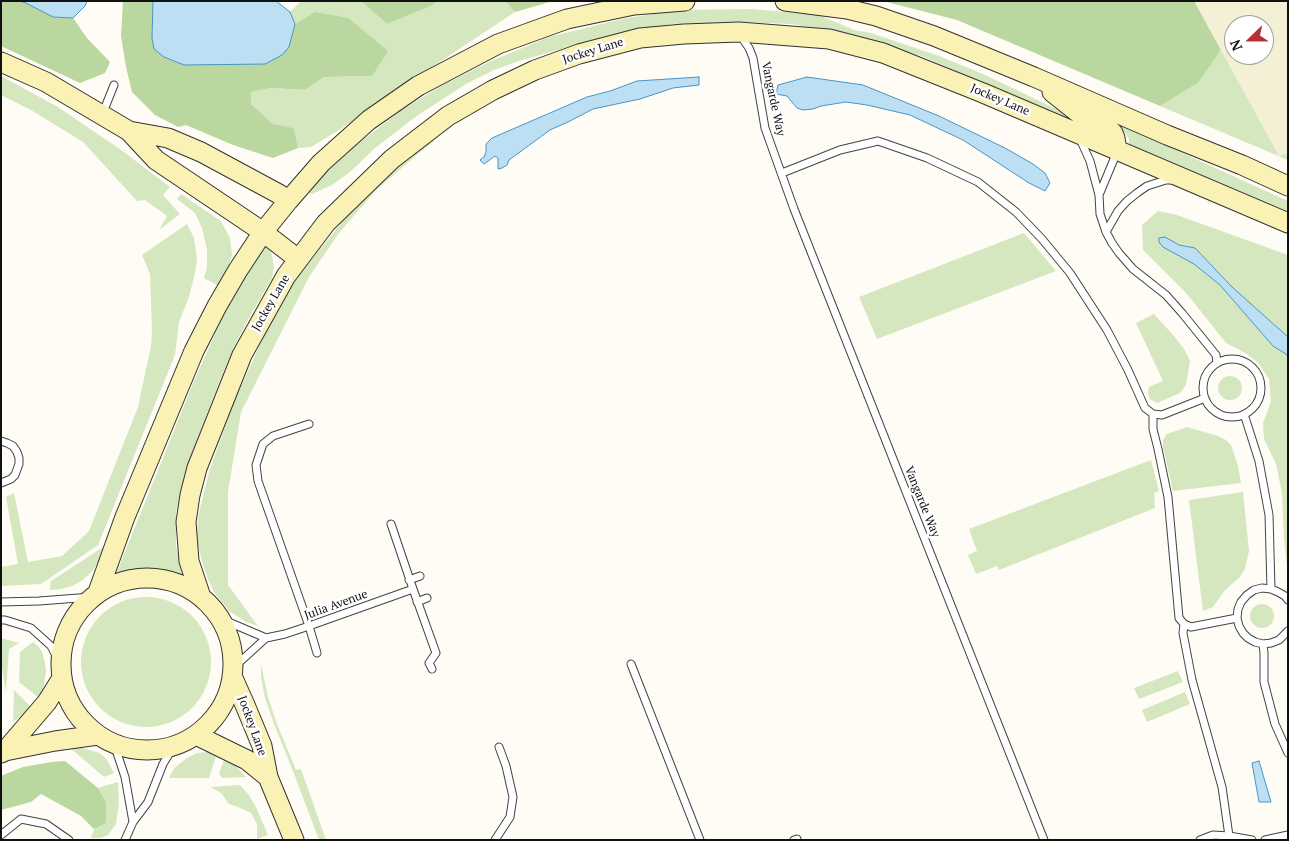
<!DOCTYPE html>
<style>
body{margin:0}
#map{position:relative;width:1289px;height:841px;overflow:hidden;background:#fefcf4;font-family:"PT Serif",serif}
canvas{display:block}
.frame{position:absolute;inset:0;border:2px solid #101010;pointer-events:none}
.north{position:absolute;left:1224px;top:15px;width:50px;height:50px;box-sizing:border-box;background:#fff;border:1px solid #9f9f9f;border-radius:50%;rotate:248deg;font-size:14px;font-weight:700;line-height:20px;text-align:center;color:#101010}
.north::after{content:'';display:block;margin:auto;width:18px;height:22px;background:#b83039;clip-path:polygon(50% 0,100% 100%,50% 72%,0 100%)}
</style>
<div id="map">
<canvas width="1289" height="841"></canvas>
<div class="frame"></div>
<div class="north">N</div>
</div>
<script>
const g = document.querySelector('canvas').getContext('2d');
g.lineJoin = 'round';
function fillPath(path, color) { g.fillStyle = color; g.fill(path, 'evenodd'); }
const poly = rows => new Path2D(rows.map(r => 'M' + r).join(''));
function stroke(path, color, width, dash) { g.strokeStyle = color; g.lineWidth = width; g.lineCap = dash ? 'butt' : 'round'; g.setLineDash(dash || []); g.stroke(path); }
function drawText(font, color, halo, rows, align = 'center') {
  g.font = font + ' "PT Serif",serif'; g.lineWidth = 5; g.setLineDash([]); g.textBaseline = 'middle'; g.strokeStyle = halo; g.fillStyle = color; for (const [text, x, y, turn = 0] of rows) {
    g.save(); g.translate(x, y); g.rotate((+turn || 0) * Math.PI / 180); g.textAlign = isNaN(turn) ? turn : align; if (halo) g.strokeText(text, 0, 0); g.fillText(text, 0, 0); g.restore();
  }
}
fillPath(poly([
 [1194,1,1288,1,1288,153,1279,156],
 [1234,25,1264,25,1264,55,1234,55]
]), '#f3f0d5');
fillPath(poly([
 [301,1,361,1,387,24,431,6,438,1,505,1,515,12,438,63,339,130,311,147,298,148,294,128,273,124,251,104,250,92,270,88,305,90,324,77,372,76,315,12,295,24,290,12],
 [752,9,819,15,854,30,871,33,939,56,983,74,1075,118,1073,122,924,57,854,35,791,24,742,22,673,24,622,32,519,61,494,70,466,84,418,115,375,148,350,172,332,185,312,194,309,193,309,191,314,184,354,147,399,112,439,87,491,61,549,37,622,19,677,10],
 [1221,50,1279,156,1288,153,1288,160,1160,106,1198,83],
 [1,76,58,107,124,152,170,187,163,195,180,214,159,230,167,216,145,200,137,201,83,142,31,110,1,95],
 [1088,110,1288,201,1288,214,1129,145,1129,139,1124,131],
 [434,140,434,141,418,154,376,190,339,233,309,277,241,412,228,492,228,585,258,626,246,622,229,611,214,592,208,579,203,565,199,549,197,534,198,517,209,472,233,404,268,327,293,283,343,221,375,188,417,151],
 [181,194,221,221,230,238,232,255,228,268,219,286,204,278,207,268,207,250,202,228,195,213,177,199],
 [1158,211,1177,215,1288,255,1288,337,1232,287,1195,248,1179,245,1165,237,1163,247,1194,264,1220,285,1273,346,1286,354,1288,357,1288,575,1284,539,1282,493,1276,464,1264,439,1263,423,1271,402,1269,379,1259,364,1247,354,1226,343,1187,294,1143,250,1142,225],
 [187,224,194,238,197,259,195,273,189,297,179,322,175,355,98,545,41,584,1,586,1,567,18,564,6,497,14,493,28,562,62,556,89,531,138,407,151,346,152,331,150,274,142,255],
 [1024,233,1056,271,877,339,859,297],
 [265,244,270,246,272,256,274,267,272,278,250,316,233,349,214,395,197,439,181,490,176,512,176,546,183,578,173,574,152,570,140,570,116,574,192,386,221,320,242,281],
 [1154,314,1174,336,1184,349,1190,361,1186,385,1180,393,1157,403,1150,399,1148,393,1149,387,1163,381,1136,323],
 '1218 388a12 12 0 1 1 24 0a12 12 0 1 1-24 0Z',
 [1187,427,1218,436,1226,440,1231,445,1238,466,1241,483,1173,491,1163,447,1163,440,1167,434],
 [1151,460,1159,491,1154,493,1155,508,999,570,997,566,976,574,968,555,977,551,969,529],
 [1243,492,1249,551,1245,569,1240,577,1225,590,1213,607,1203,611,1189,500],
 [105,546,100,558,93,570,83,580,72,586,61,589,50,590,51,581],
 '81 662a65 65 0 1 1 130 0a65 65 0 1 1-130 0Z',
 '1250 616a12 12 0 1 1 24 0a12 12 0 1 1-24 0Z',
 [1,638,19,643,9,649,6,692,1,662],
 [33,642,38,646,42,652,45,663,46,672,43,690,39,698,19,682,20,652],
 [261,664,268,697,277,724,296,770,301,769,326,840,319,840,293,771,274,724,265,698,261,677],
 [1178,671,1183,682,1139,699,1134,688],
 [14,690,32,708,13,722],
 [1185,692,1190,704,1147,722,1142,710],
 [68,746,79,747,100,753,107,760,114,773,104,777],
 [207,752,217,753,209,778,169,778,173,770,179,764,187,758,197,753],
 [225,758,232,762,246,777,222,778,219,773],
 [118,782,119,804,116,824,108,835,101,838,91,838,94,829,106,823,106,802,98,788],
 [240,785,248,794,255,805,268,835,257,839,257,824,251,813,238,807,229,804,221,793,210,787]
]), '#d5e7bf');
fillPath(poly([
 [1,1,19,1,26,3,53,17,73,18,87,38,110,62,105,73,80,83,1,46],
 [123,1,153,1,152,38,154,48,292,34,295,24,315,12,348,18,388,51,372,76,324,77,305,90,270,88,251,92,251,104,273,124,294,128,298,148,273,158,233,145,186,125,178,127,155,115,132,92,126,67,121,36],
 [361,1,438,1,431,6,387,24],
 [505,1,553,1,515,12],
 [883,1,1194,1,1221,50,1198,83,1160,106,957,20],
 [65,761,98,788,106,802,106,823,94,829,81,816,41,794,31,802,1,810,1,776,23,767,52,762]
]), '#b9d79f');
const water = poly([
 [19,1,87,1,85,6,73,18,53,17,26,3,19,1],
 [153,1,276,1,290,12,295,24,289,47,282,55,265,64,184,65,164,57,154,49,152,38,153,1],
 [699,77,699,85,673,88,640,99,593,109,570,121,550,130,509,160,507,165,502,168,498,169,498,158,495,156,484,164,480,160,484,157,486,152,486,144,492,138,587,97,610,91,637,81,699,77],
 [807,77,863,85,939,116,1005,148,1033,164,1045,173,1050,183,1045,191,1029,183,963,140,910,115,867,105,846,102,821,106,813,109,803,110,797,108,787,96,776,94,778,85,807,77],
 [1165,237,1179,245,1195,248,1232,287,1288,337,1288,357,1286,354,1273,346,1220,285,1194,264,1163,247,1159,242,1159,238,1165,237],
 [1259,761,1271,802,1259,802,1252,763,1259,761]
]);
fillPath(water, '#bcdff3');
stroke(water, '#4795c5', 1);
const lane = poly([
 [740,35,749,48,753,58,765,128,794,209,1044,840],
 [102,115,114,85],
 [1080,139,1090,161,1099,195,1100,214,1106,232,1112,243,1119,253,1133,269,1166,295,1182,313,1216,355,1217,363],
 [782,173,840,150,878,141,927,158,978,182,1016,212,1042,239,1070,273,1107,330,1128,370,1145,408,1153,414,1162,415,1205,398],
 [1099,195,1117,152],
 [1106,232,1118,211,1127,201,1137,193,1147,186,1166,180,1173,180],
 '1203 388a29 29 0 1 1 58 0a29 29 0 1 1-58 0Z',
 [1153,414,1153,429,1158,449,1168,497,1179,618,1184,624],
 [1244,414,1259,461,1269,515,1271,589],
 [309,424,273,436,263,444,256,465,258,481,309,626,317,653],
 [1,441,7,443,13,446,17,452,19,458,19,464,15,475,11,479,1,483],
 [391,524,413,589,436,653,429,663,432,669],
 [409,580,420,576],
 [1288,600,1285,596,1278,592,1271,589,1262,588,1254,590,1247,595,1241,602,1238,609,1237,618,1239,626,1243,633,1248,638,1255,642,1263,644,1271,643,1279,640,1288,631],
 [1,602,39,601,92,597],
 [417,602,427,598],
 [219,618,266,638,285,634,309,626,413,589],
 [1237,618,1191,627,1184,624,1183,633,1192,680,1222,787,1229,836,1252,840],
 [1,620,5,620,31,628,51,646,60,663],
 [1263,644,1264,653,1264,682,1275,724,1288,753],
 [631,664,700,840],
 [232,669,266,638],
 [114,744,125,777,133,822],
 [1,835,21,819,46,824,69,840],
 [125,840,133,822,148,802,163,764,174,746],
 [495,840,510,817,513,797,506,766,499,747],
 [794,840,797,839],
 [1200,840,1213,835,1229,836,1229,839],
 [1265,840,1288,835]
]);
const secondary = poly([
 [785,1,847,9,876,16,934,36,1034,77,1167,135,1242,165,1288,186],
 [1,62,46,82,129,131,156,160,263,232,298,259],
 [1052,92,1081,115,1106,127,1113,133,1115,138,1117,151],
 [129,131,168,138,201,152,279,194,288,201],
 '61 664a86 86 0 1 1 172 0a86 86 0 1 1-172 0Z',
 [98,592,125,517,194,351,217,306,238,270,263,232,288,201,321,163,369,120,418,86,498,44,567,19,634,5,685,1],
 [201,597,189,561,186,522,190,495,197,468,242,355,286,276,326,223,392,159,448,116,493,90,535,70,579,54,640,38,684,34,739,32,829,39,883,53,983,93,1288,223],
 [232,676,245,705,262,746,268,777,294,840],
 [196,735,247,760,268,777],
 [5,751,55,741,98,735],
 [1,753,5,751,47,702,62,678]
]);
stroke(lane, '#434343', 9);
stroke(secondary, '#323232', 21);
stroke(lane, '#fff', 7);
stroke(secondary, '#faf1b4', 19);
drawText('12px', '#101010', '#fff', [
 ["Jockey Lane",593,51,-17],
 ["Vangarde Way",773,99,78],
 ["Jockey Lane",1000,100,23],
 ["Jockey Lane",271,303,-60],
 ["Vangarde Way",922,502,68],
 ["Julia Avenue",336,605,-20],
 ["Jockey Lane",252,726,70]
]);
</script>
